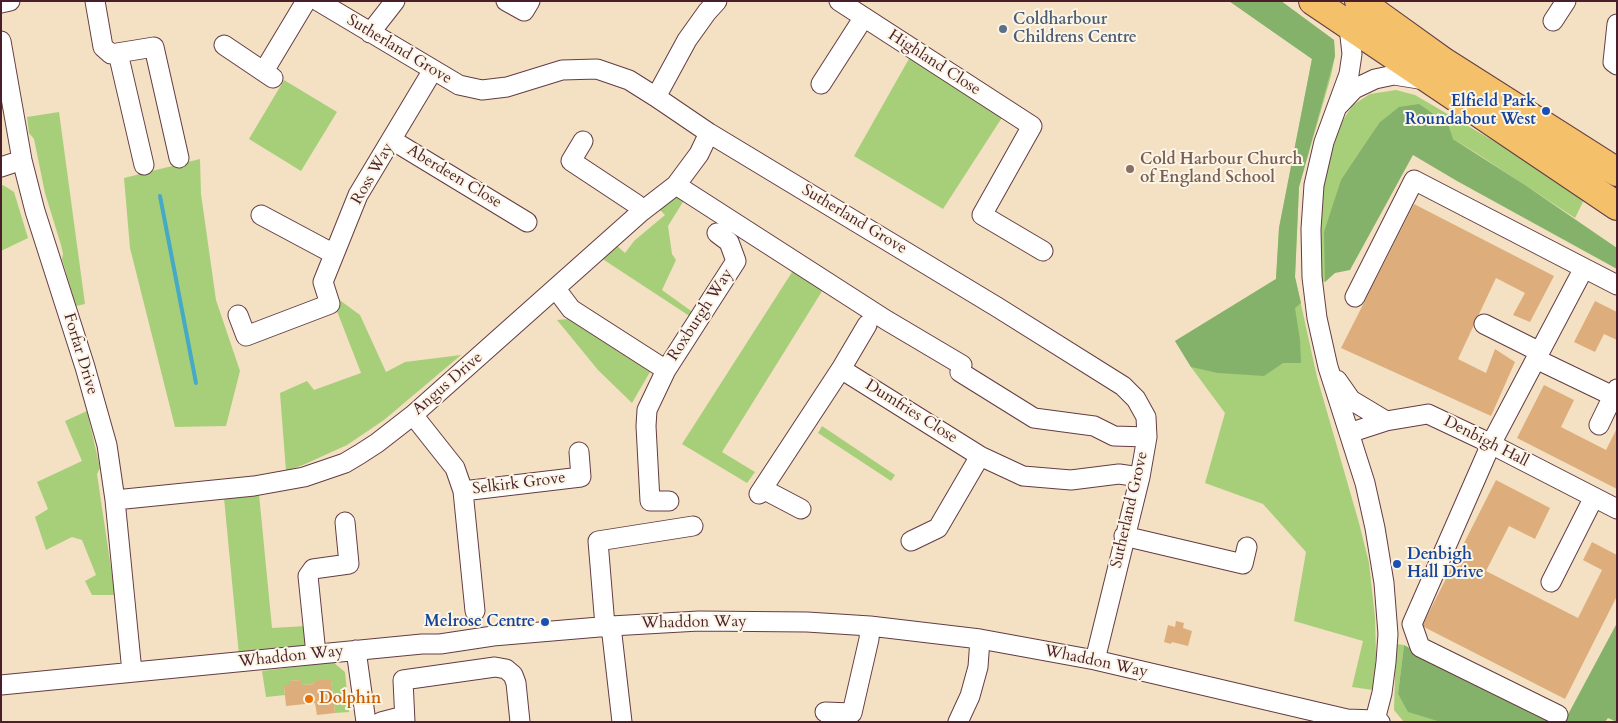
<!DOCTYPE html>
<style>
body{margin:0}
#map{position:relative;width:1618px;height:723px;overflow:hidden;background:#f4e0c3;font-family:Cardo,serif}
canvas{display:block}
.frame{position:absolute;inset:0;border:2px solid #4a1f2b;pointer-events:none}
</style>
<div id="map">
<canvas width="1618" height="723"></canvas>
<div class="frame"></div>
</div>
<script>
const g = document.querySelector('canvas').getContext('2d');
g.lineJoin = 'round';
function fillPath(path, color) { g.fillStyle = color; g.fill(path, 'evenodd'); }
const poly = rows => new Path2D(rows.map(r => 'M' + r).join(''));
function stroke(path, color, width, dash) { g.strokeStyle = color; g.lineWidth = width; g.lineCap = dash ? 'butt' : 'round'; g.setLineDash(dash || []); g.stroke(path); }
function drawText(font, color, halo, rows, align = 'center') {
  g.font = font + ' Cardo,serif'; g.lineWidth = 4; g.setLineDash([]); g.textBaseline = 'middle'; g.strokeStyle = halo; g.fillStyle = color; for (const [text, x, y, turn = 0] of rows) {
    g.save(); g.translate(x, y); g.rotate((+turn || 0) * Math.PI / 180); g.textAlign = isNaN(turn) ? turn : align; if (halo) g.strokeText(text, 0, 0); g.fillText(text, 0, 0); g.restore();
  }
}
fillPath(poly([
 [1229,1,1281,1,1334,40,1335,56,1331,76,1299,187,1295,277,1317,377,1359,523,1369,563,1375,617,1376,656,1373,690,1352,687,1363,641,1294,621,1306,552,1263,504,1205,483,1225,413,1191,367,1175,341,1276,279,1279,228,1312,59],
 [910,57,1003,116,943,209,854,156],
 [284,80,337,112,301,171,249,139],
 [1396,90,1415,95,1540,168,1584,200,1575,218,1476,153,1453,139,1379,123,1363,148,1325,268,1325,282,1322,281,1319,221,1325,178,1339,126,1353,105,1370,94],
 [59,112,85,304,76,306,62,259,63,254,61,245,45,193,34,139,29,133,27,117],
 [200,159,201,194,216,300,240,371,226,426,175,427,130,248,124,178],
 [3,185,14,192,28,238,1,251,1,186],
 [677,191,686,197,668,226,672,254,676,260,662,290,694,313,691,317,601,258,616,245,625,253,634,241,665,215,658,208],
 [794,269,824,288,722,452,755,472,747,483,682,444],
 [330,293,360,315,386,372,405,362,461,355,384,420,347,445,303,465,286,471,280,393,307,381,314,390,361,373],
 [568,319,650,372,632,403,598,370,557,320],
 [87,411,100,468,97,474,115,595,92,595,85,581,96,575,82,540,72,537,46,550,35,517,48,509,37,482,82,461,65,421],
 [822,426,895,475,891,481,818,433],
 [259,494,272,628,306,626,309,649,239,655,224,498],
 [1396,644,1404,645,1398,694,1409,712,1440,722,1404,722,1394,710],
 [333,662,345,672,349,712,335,713,331,680,313,682,314,684,302,685,302,680,289,681,289,686,284,687,285,695,266,697,262,671]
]), '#a7cf7a');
fillPath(poly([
 [1229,1,1281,1,1334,40,1335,56,1299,187,1295,277,1301,303,1295,308,1300,340,1301,363,1283,363,1264,376,1218,373,1191,367,1175,341,1276,279,1279,228,1312,59],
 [1419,104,1448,124,1453,139,1525,185,1617,248,1617,269,1457,181,1413,155,1350,270,1335,273,1325,282,1324,232,1341,180,1379,123,1399,107],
 [1617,623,1617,722,1608,718,1605,722,1564,722],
 [1404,645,1446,668,1557,722,1440,722,1408,712,1398,694]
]), '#85b26a');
stroke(poly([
 [160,196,196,383]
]), '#46aac6', 4);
fillPath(poly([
 [1414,204,1554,276,1530,322,1513,315,1525,293,1496,278,1458,359,1486,373,1495,349,1515,362,1491,416,1341,348],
 [1595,301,1617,312,1617,340,1604,334,1595,352,1574,342],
 [1544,385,1574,400,1561,427,1606,450,1617,428,1617,489,1517,438],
 [1496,480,1550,508,1535,539,1509,526,1486,571,1578,618,1602,570,1583,560,1592,542,1617,555,1617,596,1565,699,1422,626],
 [1176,621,1184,623,1183,628,1192,631,1188,646,1172,642,1171,644,1164,642,1168,625,1175,627],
 [331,679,335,713,317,715,315,703,286,706,284,686,289,686,289,681,302,680,302,685,314,684,313,681]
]), '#ddae7c');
const minor = poly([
 [95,1,103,47,111,54,154,47,179,158],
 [318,1,459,85,482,90,507,87,562,70,597,69,629,80,656,97,709,133,997,307,1123,386,1136,399,1146,417,1147,437,1140,477,1095,660],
 [506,1,524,11,530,1],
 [839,1,1032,126,982,215,1043,251],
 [1,3,10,1],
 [1553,21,1566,1],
 [1617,24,1613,62,1617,65],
 [1349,27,1352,54,1349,74,1324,142,1314,185,1311,229,1312,277,1317,318,1328,367,1365,483,1375,528,1384,583,1388,634,1386,662,1382,693,1375,720],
 [370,33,395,1],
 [1,41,22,160,35,211,85,367,107,445,115,500,132,672],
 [224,45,273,78],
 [118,53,144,165],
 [264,71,306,1],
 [821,84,864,17],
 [656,97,687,40,707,12,717,1],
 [1339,105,1354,89,1375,79,1394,75,1425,80],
 [392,140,527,222],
 [583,141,571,161,636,204,641,212],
 [1,167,22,160],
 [676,185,886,320,962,365,960,372,1034,418,1094,426,1114,436,1147,437],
 [261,215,334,254],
 [556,289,571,309,666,370],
 [1355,297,1414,180,1584,268],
 [238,315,246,336,330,304,323,282,358,195,433,70],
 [1484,324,1540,352],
 [1536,359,1613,396,1617,389],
 [841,369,980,456,1023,476,1071,480,1119,474,1140,477],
 [1337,380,1351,400,1386,421],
 [413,415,455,468,463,491,475,611],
 [1599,425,1613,396],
 [1349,433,1386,421,1428,414,1481,439,1617,509],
 [763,489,801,509],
 [463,491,581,477,579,452],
 [759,494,841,369,867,325],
 [115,500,254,486,304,477,345,463,360,454,377,443,413,415,641,212,676,185,699,154,709,133],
 [669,501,650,501,646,426,647,410,666,370,736,261,729,242,717,233],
 [1124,536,1243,564,1247,547],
 [911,541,938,528,980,456],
 [1551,582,1594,497],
 [605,626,598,541,693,526],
 [611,626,622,722],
 [356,650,366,722],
 [316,654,308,576,313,569,349,564,345,522],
 [1,685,422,644,440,644,493,636,611,626,699,621,807,622,870,626,980,639,1095,660,1347,719,1375,720,1380,722],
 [825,712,852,713,869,639,870,626],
 [1558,715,1420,647,1412,624,1491,444,1584,268,1617,285],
 [381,722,404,716],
 [405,722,403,680,495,667,506,669,513,675,516,683,520,722],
 [958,722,970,696,978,667,980,639]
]);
const highway = poly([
 [1313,1,1617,206],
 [1359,1,1444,62,1617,172]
]);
stroke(minor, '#643c42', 21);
stroke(highway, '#643c42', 30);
stroke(minor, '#fff', 19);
stroke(highway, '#f4c16a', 28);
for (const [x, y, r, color] of [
 [1003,29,5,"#5c6f8a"],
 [1546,111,5,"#1a4fb4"],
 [1130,169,5,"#8d6e63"],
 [1397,564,5,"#1a4fb4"],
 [545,622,5,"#1a4fb4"],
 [309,699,5,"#e8710a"]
]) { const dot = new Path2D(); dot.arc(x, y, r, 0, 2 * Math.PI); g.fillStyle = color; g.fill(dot); stroke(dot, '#fcf5e5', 2); }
drawText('bold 16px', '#4e5e75', '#fcf5e5', [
 ["Coldharbour",1013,20],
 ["Childrens Centre",1013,38]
], 'left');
drawText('16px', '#4a1f2b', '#fcf5e5', [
 ["Sutherland Grove",399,50,31],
 ["Highland Close",934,63,33],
 ["Ross Way",373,174,-60],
 ["Aberdeen Close",454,177,31],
 ["Sutherland Grove",854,220,31],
 ["Roxburgh Way",701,315,-57],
 ["Forfar Drive",80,354,73],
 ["Angus Drive",448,384,-41],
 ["Dumfries Close",911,412,32],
 ["Denbigh Hall",1486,442,27],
 ["Selkirk Grove",519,484,-7],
 ["Sutherland Grove",1130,510,-77],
 ["Whaddon Way",694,623,-1],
 ["Whaddon Way",291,657,-6],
 ["Whaddon Way",1096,662,12]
]);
drawText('bold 16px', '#164399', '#fcf5e5', [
 ["Elfield Park",1536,102],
 ["Roundabout West",1536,120],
 ["Denbigh",1407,555,"left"],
 ["Hall Drive",1407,573,"left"],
 ["Melrose Centre",535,622]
], 'right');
drawText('bold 16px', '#785e54', '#fcf5e5', [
 ["Cold Harbour Church",1140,160],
 ["of England School",1140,178]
], 'left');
drawText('bold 16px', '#c56008', '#fcf5e5', [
 ["Dolphin",319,699]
], 'left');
</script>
